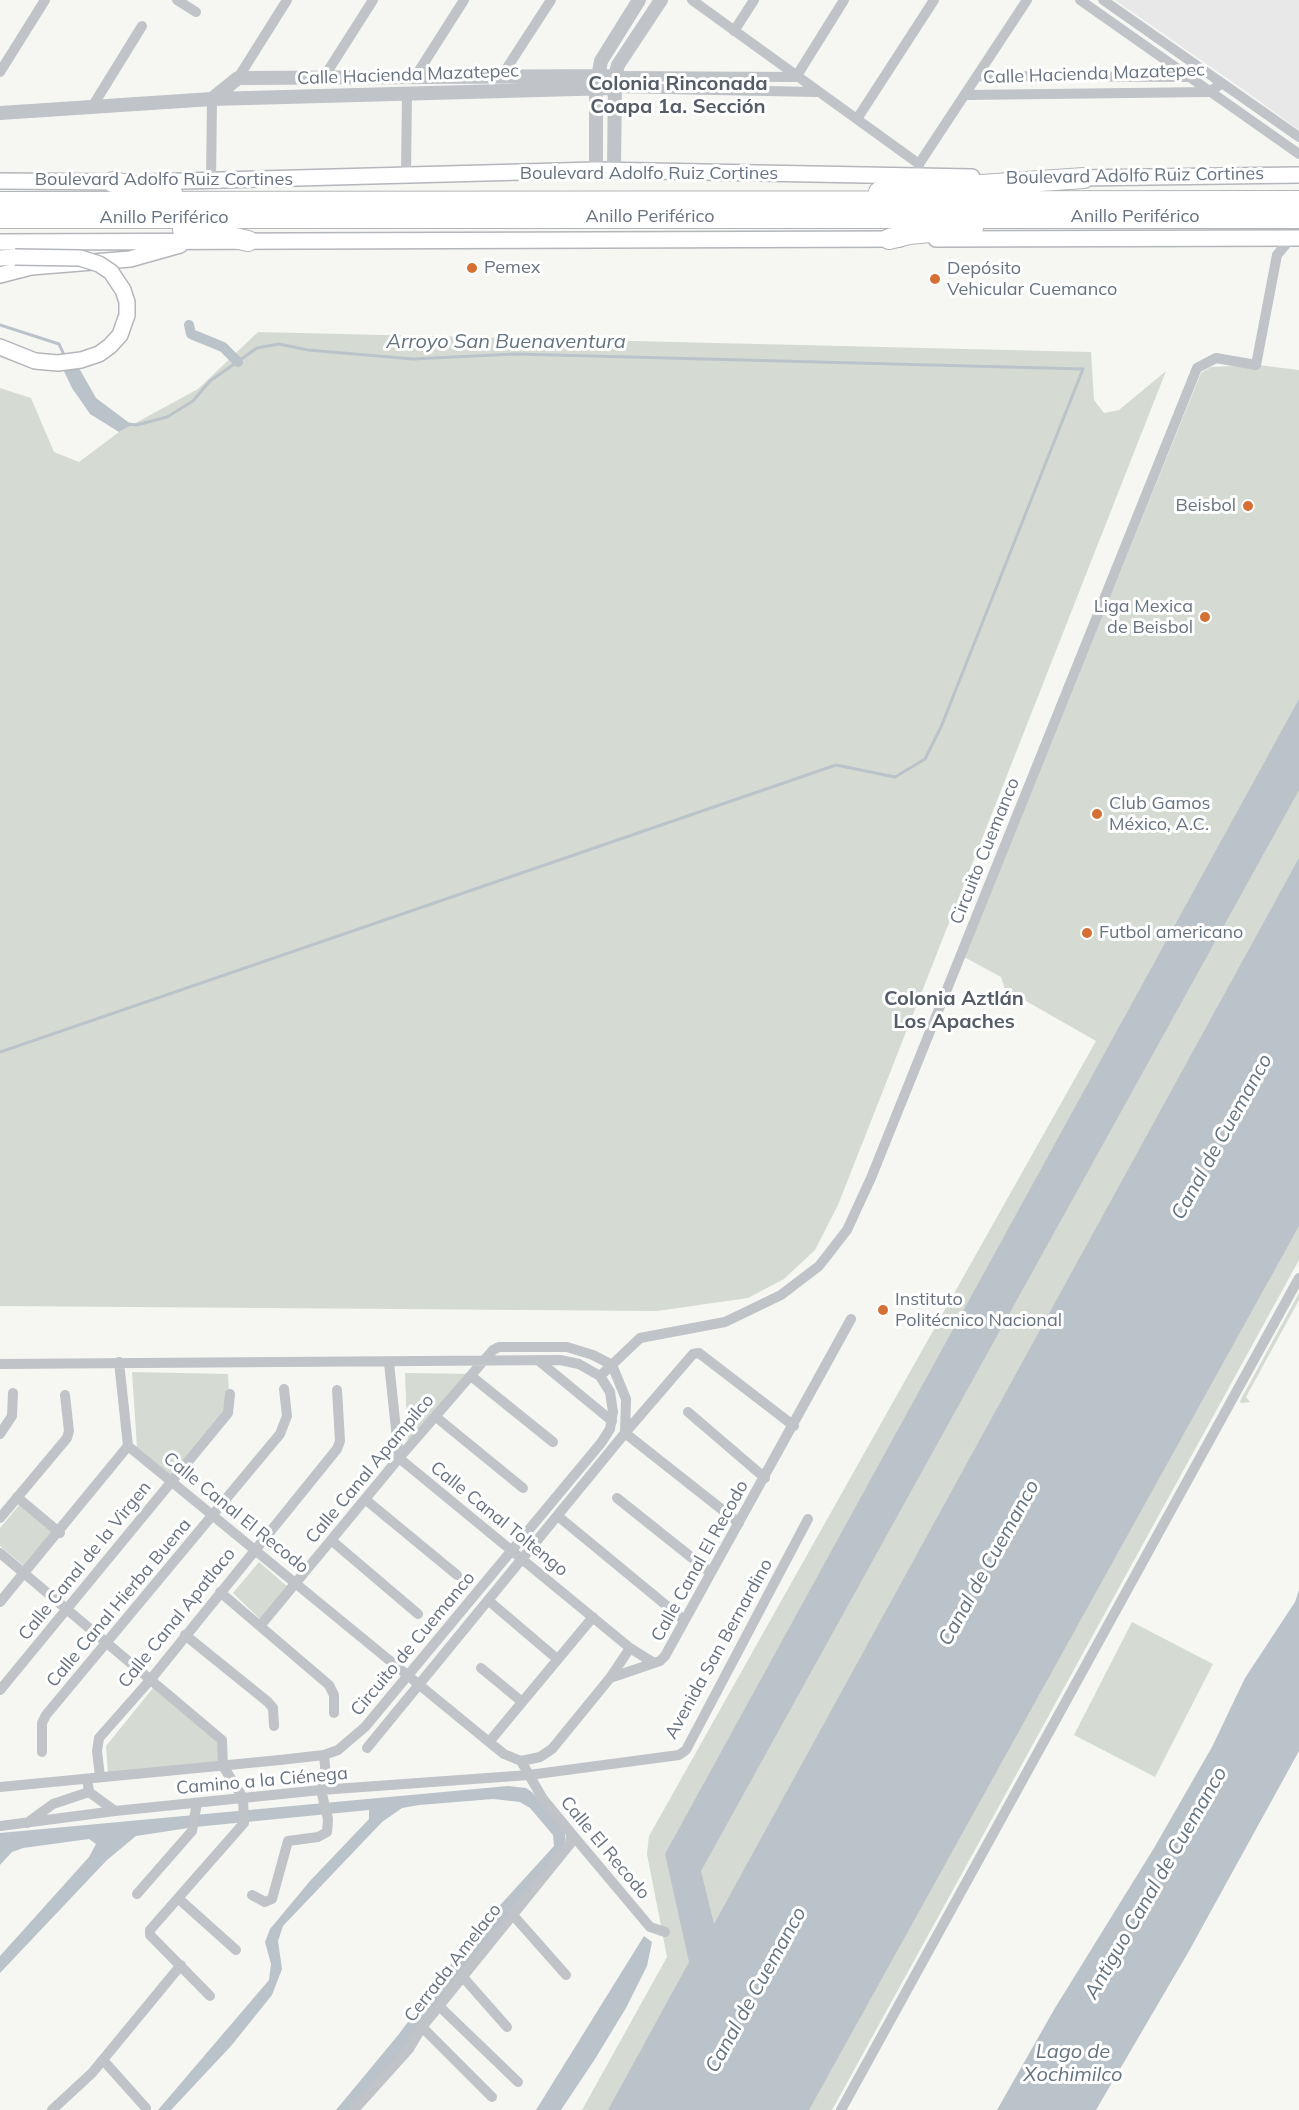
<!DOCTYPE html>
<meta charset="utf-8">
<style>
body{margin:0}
canvas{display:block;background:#f6f6f3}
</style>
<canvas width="1299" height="2110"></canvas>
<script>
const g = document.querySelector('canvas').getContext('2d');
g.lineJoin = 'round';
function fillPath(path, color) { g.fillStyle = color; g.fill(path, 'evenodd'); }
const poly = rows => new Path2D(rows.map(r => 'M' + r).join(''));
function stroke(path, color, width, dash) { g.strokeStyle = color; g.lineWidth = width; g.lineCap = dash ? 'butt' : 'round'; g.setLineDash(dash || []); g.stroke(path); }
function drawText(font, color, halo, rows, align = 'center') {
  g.font = font + ' Mulish,sans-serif'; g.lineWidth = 6; g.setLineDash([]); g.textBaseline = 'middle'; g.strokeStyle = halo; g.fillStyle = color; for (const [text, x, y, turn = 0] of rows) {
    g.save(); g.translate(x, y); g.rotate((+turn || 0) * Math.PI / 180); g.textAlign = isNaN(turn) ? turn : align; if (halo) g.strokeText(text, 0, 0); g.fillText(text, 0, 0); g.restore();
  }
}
fillPath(poly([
 [1115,0,1299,0,1299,130,1251,95]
]), '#e7e8e7');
fillPath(poly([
 [258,332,1091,352,1094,400,1104,413,1119,410,1166,371,838,1205,815,1250,784,1279,748,1298,657,1311,0,1306,0,388,31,398,54,452,79,462,119,432,198,389],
 [1258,365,1299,370,1299,1260,832,2110,582,2110,667,1957,647,1854,649,1836,1096,1041,1005,989,1001,977,964,957,1201,373,1211,367],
 [1299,1293,1299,1300,1246,1397,1250,1402,1241,1403,1240,1401],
 [132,1372,228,1374,230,1410,172,1477,137,1448],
 [405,1373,477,1374,408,1455],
 [20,1504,59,1537,30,1571,0,1546,0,1528],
 [259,1562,288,1587,260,1619,233,1593],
 [1132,1622,1213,1664,1155,1777,1074,1735],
 [153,1688,220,1744,224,1762,108,1773,106,1746]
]), '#d5dbd3');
fillPath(poly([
 [75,361,96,398,132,425,119,432,90,414,72,388,61,365],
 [1299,699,1299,790,701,1871,714,1924,1299,858,1299,1226,809,2110,608,2110,689,1962,665,1854],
 [1299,1590,1299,1751,1189,1951,1096,2110,997,2110,1055,2008,1154,1848,1212,1747,1245,1678,1295,1602],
 [508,1786,526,1788,533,1793,565,1833,565,1843,409,2044,350,2110,336,2110,399,2034,472,1936,554,1846,553,1835,530,1808,520,1802,493,1799,419,1805,402,1808,382,1822,283,1926,278,1941,282,1969,272,1995,231,2046,171,2110,158,2110,269,1980,271,1964,265,1942,270,1929,310,1881,369,1819,369,1810,195,1827,136,1836,107,1860,0,1973,0,1956,89,1857,96,1844,89,1839,23,1848,12,1852,0,1865,0,1833],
 [644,1936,652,1942,647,1966,626,2008,595,2059,561,2110,536,2110]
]), '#bac3c9');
stroke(poly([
 [0,325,59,344,65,357],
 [0,1052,836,765,895,777,925,759,941,727,1083,369,515,354,413,359,308,350,279,344,257,348,210,381,193,401,167,417,137,425,128,424]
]), '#bac3c9', 3);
stroke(poly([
 [189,325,191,334,223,347,238,362]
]), '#bac3c9', 10);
const secondary = poly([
 [1074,178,1299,175],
 [0,181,123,182],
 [147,182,596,170,972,177],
 [936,239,1299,238],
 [0,242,900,239],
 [0,258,15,257],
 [0,275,31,267,130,259,180,245],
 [0,347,35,361,58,363,81,360,99,354,110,346,120,335,127,315]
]);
const motorway = poly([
 [113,182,172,193],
 [879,192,1084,178],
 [0,202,1299,201],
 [0,218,1299,218],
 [183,230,210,232,248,241],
 [889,239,909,234,973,228]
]);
stroke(secondary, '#b3b6bb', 18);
stroke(motorway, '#b3b6b9', 22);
stroke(poly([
 [177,0,196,12],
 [692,0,919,164],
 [1080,0,1299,154],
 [1103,0,1299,137],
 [734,31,754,0],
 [0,72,45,0],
 [615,76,796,77,844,0],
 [979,76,1188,77],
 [324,77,373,0],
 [415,77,464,0],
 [501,77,551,0],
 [238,78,287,0],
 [613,88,817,92],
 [967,95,1209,92,1221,84],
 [92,107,142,26],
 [857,119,934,0],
 [919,171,919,164,1027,0],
 [406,176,407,92],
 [211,182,212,99],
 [539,1361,612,1421],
 [389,1363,399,1458,630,1648,654,1663],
 [0,1364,560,1360,579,1364,600,1376,610,1392,613,1412,610,1429,601,1443,365,1727,338,1750,324,1755,280,1760,0,1787],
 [471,1376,553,1442],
 [600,1376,640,1338,725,1322,781,1295,819,1266,847,1230,871,1178,1197,368,1216,358,1256,365,1277,255,1291,238],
 [688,1412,765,1478],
 [436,1417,523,1488],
 [0,1434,12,1416,13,1393],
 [128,1446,489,1742,504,1754,521,1761,543,1799,571,1833,650,1927,665,1932],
 [17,1497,60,1533],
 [617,1498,711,1573],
 [366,1500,457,1575],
 [559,1517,684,1620],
 [0,1518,67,1438,69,1431,65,1395],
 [739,1523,625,1433,693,1354,699,1353,794,1426],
 [331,1540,418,1614],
 [0,1553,222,1740,223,1766,243,1798,244,1823,150,1930,150,1935,210,1996],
 [220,1592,329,1685,334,1695,334,1713],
 [489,1601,556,1658],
 [0,1602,128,1446,119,1362],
 [260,1626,399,1458,493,1350,499,1347,567,1347,593,1355,612,1365,626,1399,625,1433,367,1748],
 [185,1635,268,1702,273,1708,274,1726],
 [481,1668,521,1701],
 [610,1678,630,1648],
 [0,1690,228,1413,230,1394],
 [489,1742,593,1617],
 [42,1752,42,1723,46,1715,280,1434,287,1416,284,1389],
 [521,1761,540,1757,552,1749,610,1678,660,1661,665,1656,851,1319],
 [100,1777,97,1751,99,1738,151,1679,337,1449,340,1441,337,1390],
 [88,1785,89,1792,115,1811],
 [27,1823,53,1804,89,1792],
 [0,1826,115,1811,321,1790,529,1775,679,1755,686,1750,808,1519],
 [137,1894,192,1831,197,1803],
 [252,1895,265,1902,272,1899,288,1841,318,1837,327,1832,328,1819,321,1790,326,1777,324,1755],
 [179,1899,236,1950],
 [512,1914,566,1975],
 [462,1976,507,2027],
 [439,2006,518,2082],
 [422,2027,492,2097],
 [103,2060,146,2108],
 [52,2110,92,2073,181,1965],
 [354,2110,409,2049,422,2027,570,1844,571,1833],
 [841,2110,1299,1278]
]), '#c0c3c7', 10);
stroke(poly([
 [212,99,238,78,615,76],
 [0,113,212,99,613,88],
 [596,170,596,88,601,61,639,0],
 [614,171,615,76,618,65,661,0]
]), '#c0c3c7', 14);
stroke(secondary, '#fff', 15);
stroke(motorway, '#fff', 20);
const secondaryBridge = poly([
 [15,257,80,258,99,264,111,272,123,290,127,302,127,315]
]);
stroke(secondaryBridge, '#b3b6bb', 18, []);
stroke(secondaryBridge, '#fff', 15);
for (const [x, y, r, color] of [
 [472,268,6,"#d57034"],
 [935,279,6,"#d57034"],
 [1248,506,6,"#d57034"],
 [1205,617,6,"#d57034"],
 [1097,814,6,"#d57034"],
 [1087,933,6,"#d57034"],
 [883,1310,6,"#d57034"]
]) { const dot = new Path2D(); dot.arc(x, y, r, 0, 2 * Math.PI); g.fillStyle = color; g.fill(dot); stroke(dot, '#fff', 2); }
drawText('18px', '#687382', '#fff', [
 ["Calle Hacienda Mazatepec",1094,74,-2],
 ["Calle Hacienda Mazatepec",408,75,-2],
 ["Boulevard Adolfo Ruiz Cortines",649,174],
 ["Boulevard Adolfo Ruiz Cortines",1135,176,-1],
 ["Boulevard Adolfo Ruiz Cortines",164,180],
 ["Anillo Periférico",650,217],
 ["Anillo Periférico",1135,217],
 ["Anillo Periférico",164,218],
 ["Circuito Cuemanco",985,851,-68],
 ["Calle Canal Apampilco",370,1469,-50],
 ["Calle Canal El Recodo",236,1513,39],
 ["Calle Canal Toltengo",499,1519,39],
 ["Calle Canal de la Virgen",85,1561,-51],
 ["Calle Canal El Recodo",700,1561,-61],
 ["Calle Canal Hierba Buena",119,1603,-50],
 ["Calle Canal Apatlaco",177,1618,-51],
 ["Circuito de Cuemanco",413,1644,-50],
 ["Avenida San Bernardino",719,1649,-61],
 ["Camino a la Ciénega",262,1781,-5],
 ["Calle El Recodo",605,1848,50],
 ["Cerrada Amelaco",453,1963,-52]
]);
drawText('18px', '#687382', '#fff', [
 ["Pemex",484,268],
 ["Depósito",947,269],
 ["Vehicular Cuemanco",947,290],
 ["Beisbol",1236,506,"right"],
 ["Liga Mexica",1193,607,"right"],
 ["de Beisbol",1193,628,"right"],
 ["Club Gamos",1109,804],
 ["México, A.C.",1109,825],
 ["Futbol americano",1099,933],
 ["Instituto",895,1300],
 ["Politécnico Nacional",895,1321]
], 'left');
drawText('bold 20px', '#555d68', '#fff', [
 ["Colonia Rinconada",678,84],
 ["Coapa 1a. Sección",678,107],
 ["Colonia Aztlán",954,999],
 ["Los Apaches",954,1022]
]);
drawText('italic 20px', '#63737f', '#fff', [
 ["Arroyo San Buenaventura",506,342],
 ["Canal de Cuemanco",1222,1137,-61],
 ["Canal de Cuemanco",989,1563,-61],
 ["Antiguo Canal de Cuemanco",1156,1883,-60],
 ["Canal de Cuemanco",756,1990,-61],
 ["Lago de",1073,2052],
 ["Xochimilco",1073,2075]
]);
</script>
